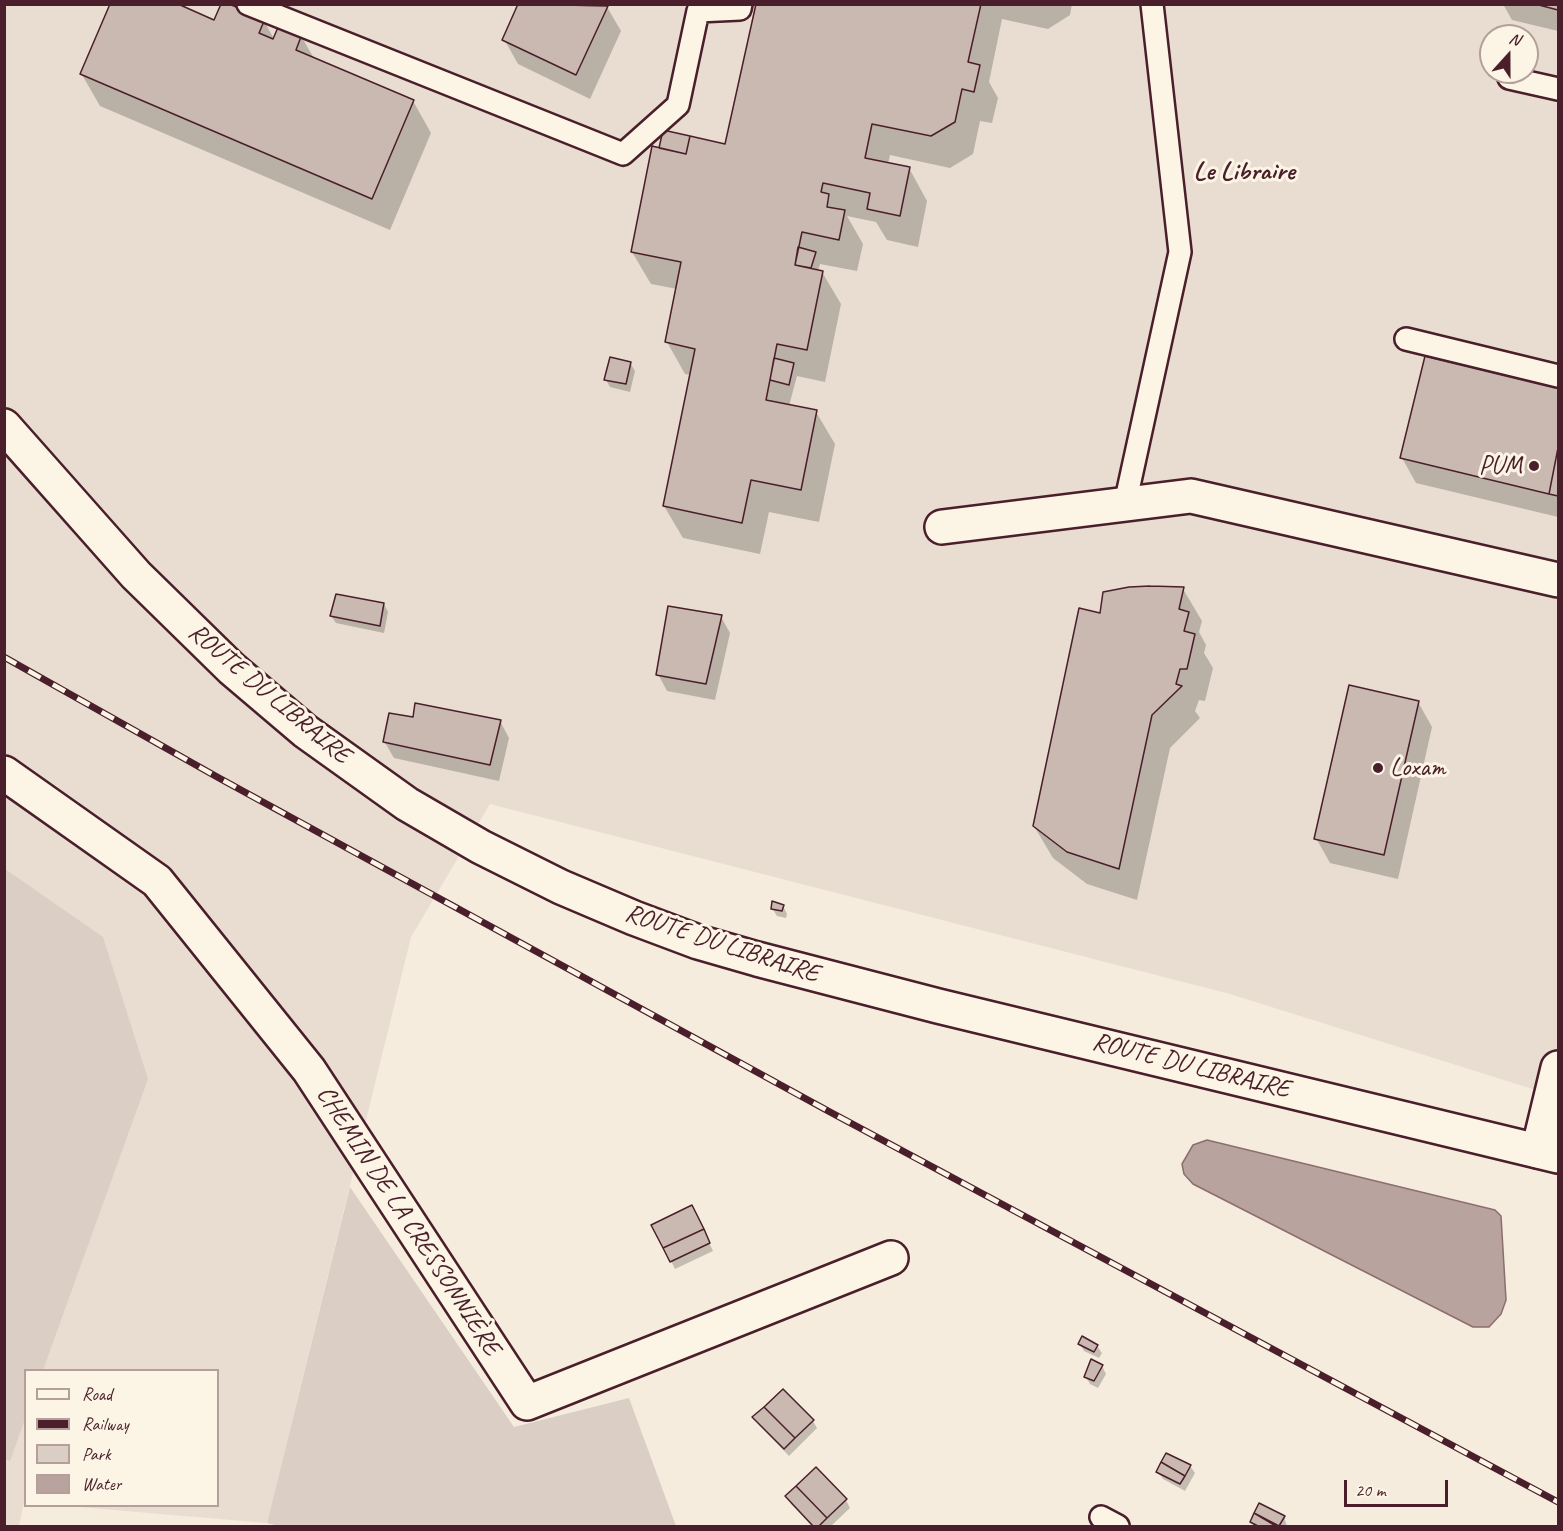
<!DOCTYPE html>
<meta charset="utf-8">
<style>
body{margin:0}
#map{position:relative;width:1563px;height:1531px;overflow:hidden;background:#f5ecde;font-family:Caveat,sans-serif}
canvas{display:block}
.frame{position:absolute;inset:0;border:6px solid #4a1f2b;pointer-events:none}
.legend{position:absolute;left:24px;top:1369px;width:195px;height:138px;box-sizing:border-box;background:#fcf5e5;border:2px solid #b59f9b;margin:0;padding:8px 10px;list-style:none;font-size:18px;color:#4a1f2b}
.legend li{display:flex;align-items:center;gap:12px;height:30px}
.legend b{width:30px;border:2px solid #b59f9b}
.north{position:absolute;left:1479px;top:24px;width:60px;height:60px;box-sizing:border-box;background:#fcf5e5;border:2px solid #b59f9b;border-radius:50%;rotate:21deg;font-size:16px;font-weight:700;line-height:24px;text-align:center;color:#4a1f2b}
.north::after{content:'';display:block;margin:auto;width:21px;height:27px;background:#4a1f2b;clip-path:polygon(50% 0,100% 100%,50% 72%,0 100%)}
.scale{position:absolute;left:1344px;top:1480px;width:104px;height:27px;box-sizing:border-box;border:3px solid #4a1f2b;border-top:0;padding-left:8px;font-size:18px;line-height:21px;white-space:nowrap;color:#4a1f2b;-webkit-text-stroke:4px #fcf5e5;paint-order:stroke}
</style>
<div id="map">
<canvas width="1563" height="1531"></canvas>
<div class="frame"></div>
<ul class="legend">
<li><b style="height:8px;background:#fcf5e5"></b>Road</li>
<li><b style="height:8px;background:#4a1f2b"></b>Railway</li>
<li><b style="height:16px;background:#dbcec4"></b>Park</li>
<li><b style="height:16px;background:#b8a39e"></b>Water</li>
</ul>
<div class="north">N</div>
<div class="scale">20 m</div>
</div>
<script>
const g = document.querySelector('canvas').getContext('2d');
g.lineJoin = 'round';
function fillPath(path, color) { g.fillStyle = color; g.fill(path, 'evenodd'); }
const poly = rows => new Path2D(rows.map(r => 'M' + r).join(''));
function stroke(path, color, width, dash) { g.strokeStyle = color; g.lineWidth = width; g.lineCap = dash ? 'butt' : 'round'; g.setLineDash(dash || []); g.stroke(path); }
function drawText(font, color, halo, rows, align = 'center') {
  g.font = font + ' Caveat,sans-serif'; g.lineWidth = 6; g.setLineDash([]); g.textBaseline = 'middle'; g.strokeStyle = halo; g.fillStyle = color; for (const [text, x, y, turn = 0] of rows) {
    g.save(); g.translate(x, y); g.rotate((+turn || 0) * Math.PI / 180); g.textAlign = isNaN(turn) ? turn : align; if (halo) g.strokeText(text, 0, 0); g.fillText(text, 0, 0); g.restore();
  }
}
fillPath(poly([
 [5,5,1558,5,1558,1097,1230,994,490,804,411,937,267,1523,66,1506,218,1506,218,1370,26,1370,25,1502,24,1502,19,1526,5,1526],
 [1491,36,1527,36,1527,72,1491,72]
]), '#e8ddd0');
fillPath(poly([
 [5,869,103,937,148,1079,43,1370,26,1370,25,1419,10,1461,4,1459],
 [350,1187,514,1427,629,1398,676,1526,279,1526,267,1523]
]), '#dbcec4');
const water = poly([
 [1207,1140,1495,1210,1501,1216,1506,1300,1501,1314,1489,1327,1473,1327,1193,1184,1184,1174,1182,1164,1193,1145,1207,1140]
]);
fillPath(water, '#b8a39e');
stroke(water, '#8c6e70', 1.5);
fillPath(poly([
 [520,4,602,4,607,7,621,31,590,99,518,64,504,39],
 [757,4,1072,4,1070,15,1048,29,1002,19,989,82,998,98,992,123,980,121,973,154,950,168,890,155,888,164,909,168,927,201,918,247,887,240,876,222,847,216,863,244,857,271,820,264,818,271,822,272,841,304,825,382,797,376,789,406,816,412,835,444,819,522,769,512,760,554,683,538,664,506,691,375,685,374,667,342,677,289,651,284,632,252,660,149,726,145],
 [1503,4,1558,4,1558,31,1512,20],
 [264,21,274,39,301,36,315,60,413,101,431,133,390,230,100,106,81,73,215,22],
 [1426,358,1558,390,1558,517,1416,483,1402,458],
 [630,363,635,371,630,392,610,387,606,380],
 [1183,589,1202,621,1199,632,1206,645,1204,653,1213,668,1205,701,1199,700,1195,711,1200,718,1170,748,1137,900,1087,884,1053,858,1034,826,1101,615],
 [384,604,388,612,384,633,336,623,331,616],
 [721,617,730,633,715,700,667,691,658,674],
 [1418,702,1432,727,1398,879,1330,863,1316,838],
 [414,719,500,721,509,738,499,781,394,758,384,741],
 [783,906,787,914,786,918,777,916,772,908],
 [696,1215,713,1251,675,1269,671,1261],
 [1080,1344,1097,1346,1102,1353,1099,1358,1084,1351],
 [1102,1366,1106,1374,1098,1388,1090,1384,1085,1376],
 [754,1417,813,1421,817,1428,789,1456,759,1425],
 [1190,1466,1195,1473,1185,1491,1163,1479,1158,1472],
 [787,1496,846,1500,850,1508,831,1526,812,1526,791,1504],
 [1260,1505,1284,1517,1287,1526,1254,1526,1251,1522]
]), '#0003');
const building = poly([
 [110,4,178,4,214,20,221,4,229,4,265,19,259,33,273,39,279,25,302,34,296,50,414,100,372,199,80,74,110,4],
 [518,4,608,6,576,75,502,40,518,4],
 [756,4,981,4,968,62,980,65,974,92,962,89,955,122,931,136,872,124,865,158,910,167,900,216,867,209,870,193,823,183,821,192,829,194,827,207,845,210,839,240,802,232,795,265,823,271,807,350,777,344,766,400,817,410,801,490,751,480,742,523,663,506,695,349,665,342,681,262,631,252,652,146,686,154,690,136,725,144,756,4],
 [1535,4,1558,4,1558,10,1535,4],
 [663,130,690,136,686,154,659,148,663,130],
 [798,247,816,252,811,268,795,265,798,247],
 [1425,356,1558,388,1558,448,1549,494,1400,458,1425,356],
 [610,357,631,362,626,384,604,380,610,357],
 [774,358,794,363,789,385,770,380,774,358],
 [1558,448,1558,496,1549,494,1558,448],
 [1150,586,1184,587,1179,609,1189,612,1184,631,1195,634,1187,669,1180,669,1176,684,1182,686,1152,715,1119,869,1067,852,1033,826,1079,608,1100,613,1103,592,1129,587,1150,586],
 [336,594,384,603,380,626,330,616,336,594],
 [668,606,722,615,706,684,656,675,668,606],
 [1349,685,1419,701,1384,855,1314,839,1349,685],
 [415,703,501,720,490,765,383,742,389,713,413,717,415,703],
 [772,901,784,905,782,911,771,909,772,901],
 [692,1205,704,1229,663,1248,651,1225,692,1205],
 [704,1229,710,1243,670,1262,663,1248,704,1229],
 [1082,1336,1098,1345,1094,1352,1078,1344,1082,1336],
 [1091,1359,1103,1365,1094,1381,1084,1377,1091,1359],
 [783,1389,814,1420,795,1438,764,1407,783,1389],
 [764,1407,795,1438,784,1449,752,1417,764,1407],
 [1166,1453,1191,1465,1185,1476,1161,1462,1166,1453],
 [1161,1462,1185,1476,1180,1484,1156,1472,1161,1462],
 [816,1467,847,1499,827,1518,796,1486,816,1467],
 [796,1486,827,1518,819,1526,813,1526,785,1496,796,1486],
 [1259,1503,1285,1516,1279,1526,1254,1513,1259,1503],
 [1254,1513,1276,1526,1258,1526,1250,1522,1254,1513]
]);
fillPath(building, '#cab9b1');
stroke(building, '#4a1f2b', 1.5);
const service = poly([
 [248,4,623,154,678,105,698,11,740,9,741,4],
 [1509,78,1558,89],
 [1406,339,1558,376],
 [1125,504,1180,252,1152,4],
 [1101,1517,1118,1526]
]);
const minor = poly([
 [942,527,1191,496,1558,580],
 [4,773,157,881,309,1070,527,1403,891,1258],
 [1538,1151,1558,1068]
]);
const secondary = poly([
 [4,426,136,575,232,669,305,731,407,804,481,847,561,887,634,918,698,942,757,959,938,1006,1558,1156]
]);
stroke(service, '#4a1f2b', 26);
stroke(minor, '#4a1f2b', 38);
stroke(secondary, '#4a1f2b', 38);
stroke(service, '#fcf5e5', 21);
stroke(minor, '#fcf5e5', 33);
stroke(secondary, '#fcf5e5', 33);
const rail = poly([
 [4,657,219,778,830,1112,1558,1502]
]);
stroke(rail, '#4a1f2b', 7);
stroke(rail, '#fcf5e5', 4.5, [14]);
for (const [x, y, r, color] of [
 [1534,466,6,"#4a1f2b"],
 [1378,768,6,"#4a1f2b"]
]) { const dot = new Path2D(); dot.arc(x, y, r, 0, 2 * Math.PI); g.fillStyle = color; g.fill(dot); stroke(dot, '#fcf5e5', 2); }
drawText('26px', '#4a1f2b', '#fcf5e5', [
 ["PUM",1522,466],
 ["Loxam",1390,768,"left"]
], 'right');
drawText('26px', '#4a1f2b', '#fcf5e5', [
 ["ROUTE DU LIBRAIRE",269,694,40],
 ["ROUTE DU LIBRAIRE",722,944,18],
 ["ROUTE DU LIBRAIRE",1191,1066,14],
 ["CHEMIN DE LA CRESSONNIÈRE",408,1221,57]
]);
drawText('bold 27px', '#4a1f2b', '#fcf5e5', [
 ["Le Libraire",1244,172]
]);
</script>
